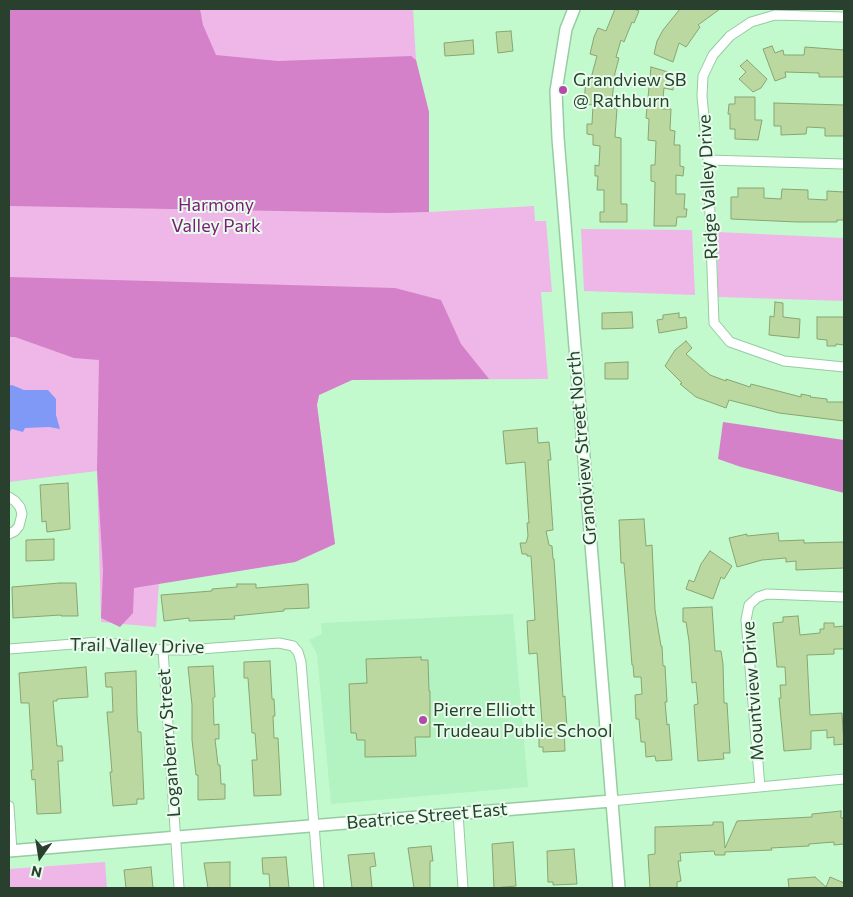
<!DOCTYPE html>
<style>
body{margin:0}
#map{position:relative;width:853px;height:897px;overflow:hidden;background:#c2face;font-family:Commissioner,sans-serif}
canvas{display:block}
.frame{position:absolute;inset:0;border:10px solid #2a402f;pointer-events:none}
.north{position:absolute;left:15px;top:832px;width:50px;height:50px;-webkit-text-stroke:4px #e7fdec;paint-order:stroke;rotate:193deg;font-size:14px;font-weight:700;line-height:20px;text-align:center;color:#2a402f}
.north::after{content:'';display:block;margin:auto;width:18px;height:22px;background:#2a402f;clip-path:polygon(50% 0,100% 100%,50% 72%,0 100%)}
</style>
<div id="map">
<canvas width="853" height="897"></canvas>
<div class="frame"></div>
<div class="north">N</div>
</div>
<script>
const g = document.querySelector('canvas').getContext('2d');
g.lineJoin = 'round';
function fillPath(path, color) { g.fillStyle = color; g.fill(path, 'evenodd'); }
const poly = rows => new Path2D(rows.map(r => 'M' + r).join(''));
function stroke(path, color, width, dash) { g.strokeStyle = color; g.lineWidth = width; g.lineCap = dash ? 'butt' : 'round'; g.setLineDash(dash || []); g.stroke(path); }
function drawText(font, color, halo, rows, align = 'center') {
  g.font = font + ' Commissioner,sans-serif'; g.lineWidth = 4; g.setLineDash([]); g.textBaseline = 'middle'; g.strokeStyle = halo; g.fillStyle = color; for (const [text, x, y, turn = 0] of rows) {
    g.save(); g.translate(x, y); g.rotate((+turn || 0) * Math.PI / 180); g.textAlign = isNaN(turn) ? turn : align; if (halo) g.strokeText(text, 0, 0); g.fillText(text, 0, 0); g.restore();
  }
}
fillPath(poly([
 [513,614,528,787,331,804,317,654,309,640,322,634,321,623]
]), '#b3f2c1');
fillPath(poly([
 [9,9,413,9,416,60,429,112,429,212,534,206,535,221,546,221,552,292,541,292,548,379,352,380,319,395,317,405,335,544,295,562,159,583,156,627,101,622,97,471,9,482],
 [581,229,692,230,695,295,584,291],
 [717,232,844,238,844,301,718,297],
 [105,862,107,888,9,888,9,869]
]), '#efb7e7');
fillPath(poly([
 [9,9,200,9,203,25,216,55,278,61,411,56,416,60,429,112,429,212,387,213,9,206],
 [9,277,395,288,441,300,461,344,489,379,352,380,319,395,317,405,335,544,295,562,134,588,133,613,120,627,101,618,103,570,97,470,99,360,74,358,15,337,9,337],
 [723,422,844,440,844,493,741,467,718,459]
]), '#d481ca');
fillPath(poly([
 [12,385,24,390,48,390,56,399,56,415,60,429,49,427,25,428,23,432,12,429,9,432,9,386]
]), '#8199f6');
const building = poly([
 [615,9,634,9,639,11,634,23,632,22,624,42,621,40,616,57,619,58,615,73,612,100,614,100,613,108,617,108,615,137,621,138,621,204,627,204,627,222,600,222,600,212,604,212,604,190,597,190,598,176,595,176,595,165,599,166,600,146,593,145,593,135,587,134,587,124,592,124,593,105,584,104,586,77,591,78,597,56,590,54,594,37,598,28,606,31,615,9],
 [680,9,720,9,698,25,700,27,686,47,679,43,673,62,654,54,657,41,663,30,680,9],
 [511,31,513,51,498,53,496,32,511,31],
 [473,40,474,54,445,56,444,43,473,40],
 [772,46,775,53,783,50,784,55,804,55,805,47,844,50,844,77,819,77,819,73,785,72,786,77,775,81,763,49,772,46],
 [747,60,767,79,761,88,753,92,739,79,746,72,740,66,747,60],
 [651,67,675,74,673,90,664,88,662,109,671,109,670,130,675,131,674,145,680,145,680,166,684,167,683,176,676,175,676,194,685,194,684,209,687,209,686,217,677,217,676,226,654,226,655,182,651,181,651,165,655,165,656,141,648,140,649,119,646,118,651,67],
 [735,97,755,97,755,120,762,120,758,140,735,139,735,129,730,129,730,114,728,114,729,104,735,104,735,97],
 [774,103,844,105,844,136,825,136,825,128,807,127,806,134,781,135,781,126,774,126,774,103],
 [738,188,764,188,764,198,781,199,782,189,808,190,808,199,827,200,827,191,844,192,844,220,837,220,837,222,797,222,731,219,731,197,738,197,738,188],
 [775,302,783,303,783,317,800,319,799,338,769,335,770,316,774,317,775,302],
 [632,312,633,328,602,329,602,313,632,312],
 [679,313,679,318,686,317,687,328,659,333,657,320,663,319,663,315,679,313],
 [817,317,844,317,844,345,836,344,836,346,827,346,827,340,817,339,817,317],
 [686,341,692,348,686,354,710,375,726,381,726,379,750,387,751,384,801,397,801,394,811,396,810,397,827,399,827,402,844,402,844,421,779,413,729,400,726,408,696,397,680,384,682,383,665,366,675,350,686,341],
 [628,362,628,379,605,379,605,363,628,362],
 [537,428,538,443,549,442,551,460,548,460,553,530,546,531,549,545,552,546,553,559,554,559,563,697,565,696,566,713,567,726,564,727,565,751,543,752,543,747,539,747,539,737,543,737,537,653,529,654,528,640,527,621,535,620,531,556,527,556,527,554,522,554,520,543,526,543,528,536,527,523,529,523,525,462,506,464,503,431,537,428],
 [68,483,70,529,47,532,46,521,42,522,40,485,68,483],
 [644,519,646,546,652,545,655,610,661,646,662,646,663,666,665,666,667,702,665,702,667,725,669,724,672,760,656,761,655,756,646,757,645,742,641,742,639,719,636,719,635,695,642,694,641,677,634,677,633,665,632,665,624,563,621,563,619,520,644,519],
 [778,533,779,541,804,540,804,543,844,542,844,568,796,570,796,561,786,562,786,558,762,560,737,567,729,538,747,534,747,536,778,533],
 [54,539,54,560,26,561,26,540,54,539],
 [710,551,732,566,724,579,721,577,713,599,686,589,689,580,694,582,701,564,710,551],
 [60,583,76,583,78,616,61,616,61,615,13,618,12,587,60,583],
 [237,584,256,584,256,588,308,584,309,608,284,609,284,611,234,616,235,619,189,621,189,618,164,621,161,595,212,591,212,589,237,587,237,584],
 [712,607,715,651,721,651,723,664,724,703,727,703,730,753,723,753,724,759,698,761,694,705,698,704,696,682,692,683,689,641,686,622,683,622,683,608,712,607],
 [798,616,800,635,820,633,820,629,824,629,824,623,834,623,834,627,844,626,844,649,834,649,834,654,807,655,810,715,842,713,844,744,834,745,834,737,827,738,827,730,811,731,811,749,784,751,779,698,781,698,780,685,786,685,785,667,777,667,773,623,783,622,783,617,798,616],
 [421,657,421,660,428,660,429,691,430,691,430,737,415,737,416,756,365,757,365,740,357,740,356,733,351,733,349,684,367,683,366,659,421,657],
 [270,661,272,699,274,699,275,716,273,716,274,738,278,738,281,795,254,796,252,760,257,760,255,733,252,733,248,678,244,678,244,662,270,661],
 [213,666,215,697,213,698,214,725,219,724,219,739,215,739,218,765,220,765,221,784,225,784,225,799,198,800,198,775,196,775,192,740,192,705,188,667,213,666],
 [86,667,88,697,57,699,57,701,53,701,57,746,62,746,63,761,58,761,61,813,37,814,35,779,32,780,31,770,33,770,29,703,21,703,19,673,86,667],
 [136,671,137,714,138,732,141,732,144,799,137,799,137,804,113,806,110,772,112,772,107,712,113,712,112,687,106,687,105,673,136,671],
 [841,811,841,818,844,818,844,844,834,845,834,842,809,844,809,846,771,848,772,850,725,852,725,855,715,855,714,851,680,853,681,861,678,861,681,881,677,882,677,888,650,888,648,855,655,854,655,827,713,825,713,822,723,822,725,848,737,821,812,817,812,814,841,811],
 [513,842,516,886,494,888,492,844,513,842],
 [431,846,433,861,430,861,430,888,414,888,408,848,431,846],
 [574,849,577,884,553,885,553,882,548,882,547,851,574,849],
 [374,853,376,866,370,867,372,888,352,888,348,855,374,853],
 [286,857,289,888,270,888,269,874,263,874,262,858,286,857],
 [230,862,230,888,208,888,204,863,230,862],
 [151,867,153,888,126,888,124,870,151,867],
 [815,877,826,887,830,877,844,883,844,888,789,888,788,879,815,877]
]);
fillPath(building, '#bad8a0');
stroke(building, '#88a570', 1);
const minor = poly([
 [844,17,775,15,751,22,730,36,713,55,703,76,702,96,708,160,714,323,730,342,784,361,844,367],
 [708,160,844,164],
 [9,497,15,501,20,507,22,514,19,526,15,531,9,534],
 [9,649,100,642,163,650,187,650,279,643,293,646,298,652,301,662,319,888],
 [163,650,179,888],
 [760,787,746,620,749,605,758,597,767,594,844,597],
 [611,801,844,779],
 [9,806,12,851],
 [458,813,463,888]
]);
const tertiary = poly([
 [574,9,566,29,556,91,558,138,619,888],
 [9,851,611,801]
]);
stroke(minor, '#95cca2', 11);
stroke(tertiary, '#95cca2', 14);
stroke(minor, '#fff', 9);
stroke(tertiary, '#fff', 11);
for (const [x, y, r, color] of [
 [563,90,5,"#b449aa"],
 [423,720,5,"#b449aa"]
]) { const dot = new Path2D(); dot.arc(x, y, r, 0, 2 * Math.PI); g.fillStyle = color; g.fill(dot); stroke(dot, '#e7fdec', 2); }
drawText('18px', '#2a402f', '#e7fdec', [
 ["Grandview SB",573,80],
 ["@ Rathburn",573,101],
 ["Pierre Elliott",433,710],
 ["Trudeau Public School",433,731]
], 'left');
drawText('18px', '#2a402f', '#e7fdec', [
 ["Ridge Valley Drive",708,187,-93],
 ["Grandview Street North",582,448,-95],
 ["Trail Valley Drive",137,646,1],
 ["Mountview Drive",753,691,-94],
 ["Loganberry Street",169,743,-94],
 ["Beatrice Street East",427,816,-5]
]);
drawText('18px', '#7e1a77', '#e7fdec', [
 ["Harmony",216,205],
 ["Valley Park",216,226]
]);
</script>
